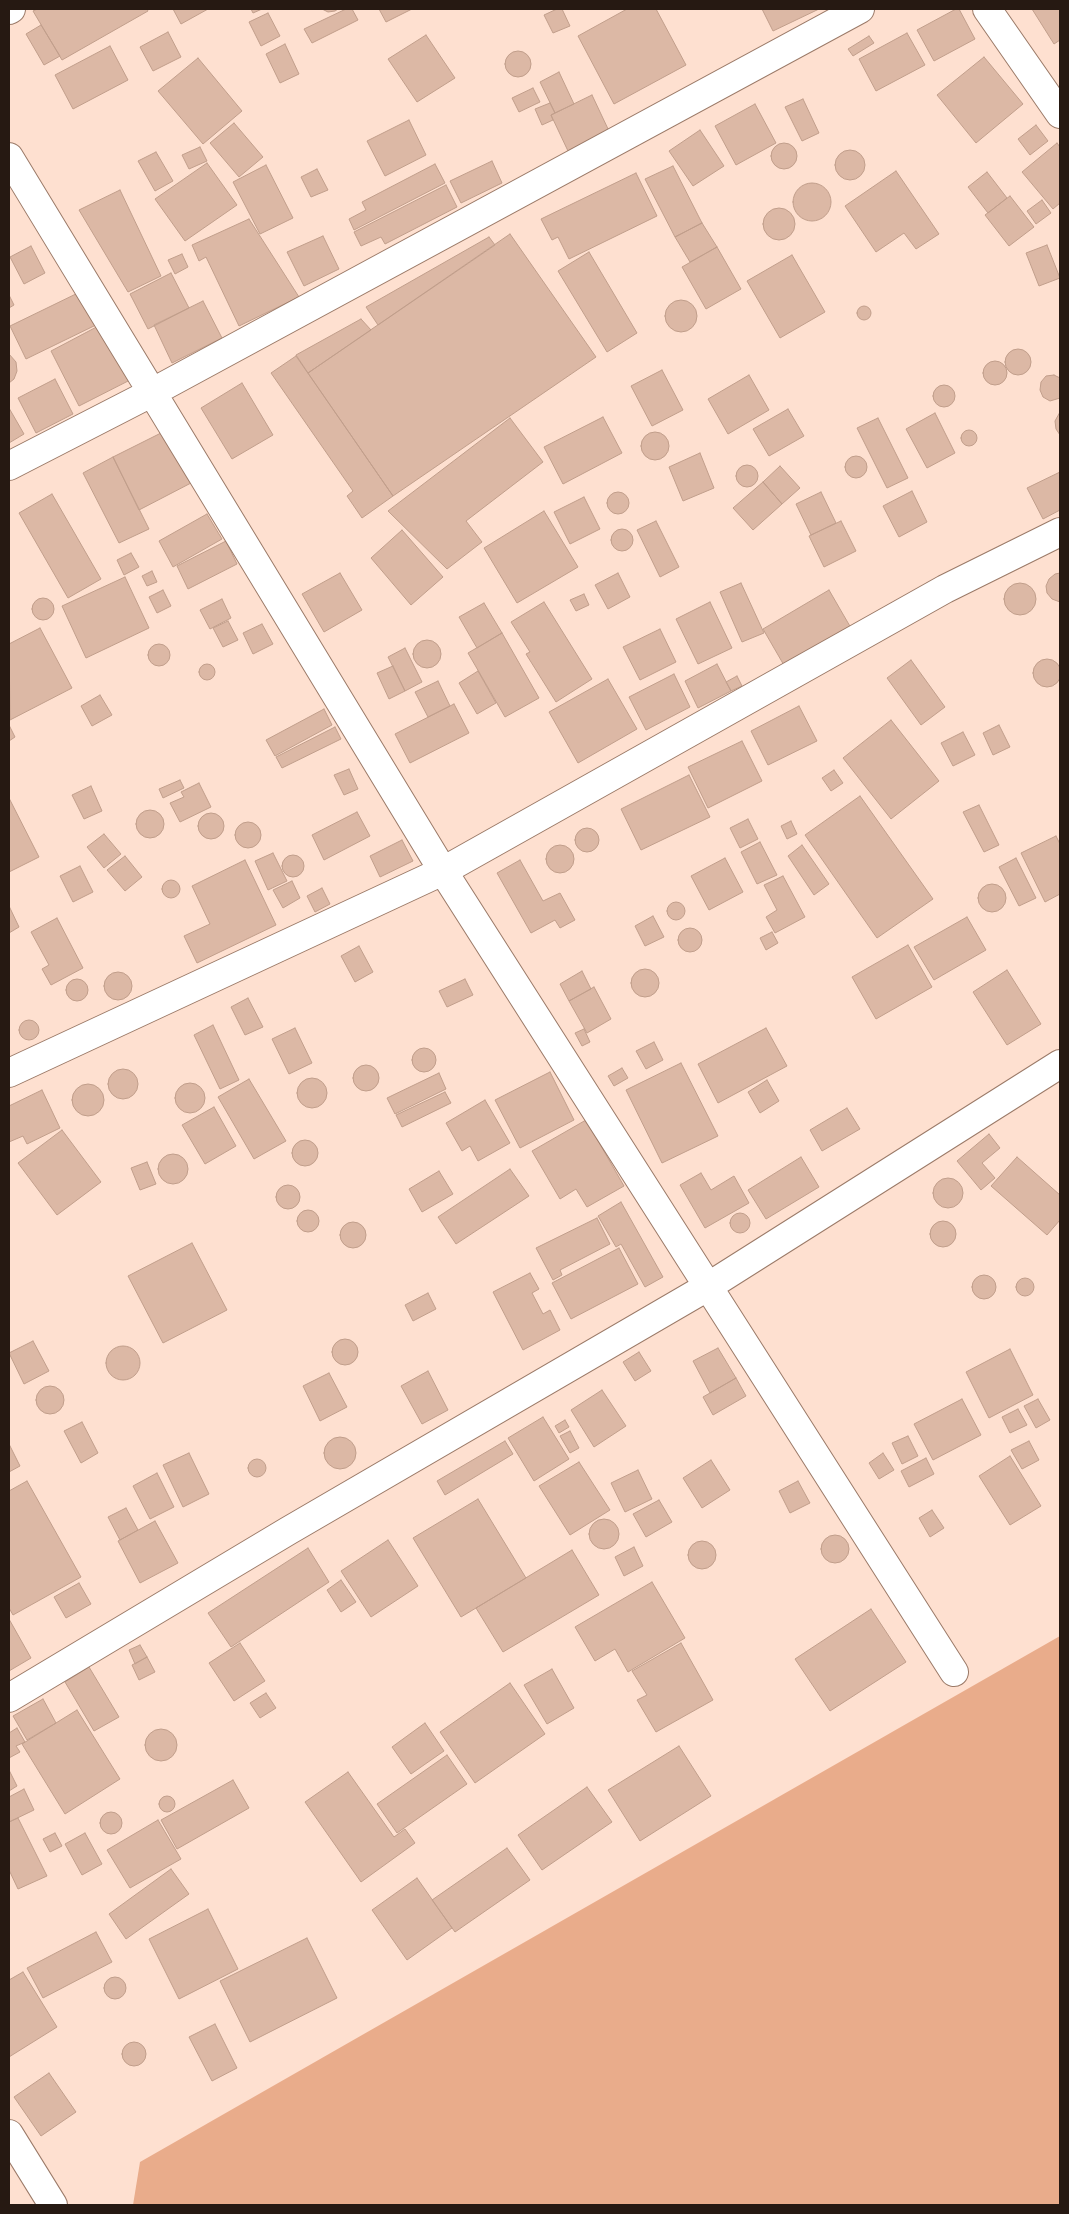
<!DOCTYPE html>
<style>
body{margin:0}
#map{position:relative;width:1069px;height:2214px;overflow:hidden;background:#fee0d0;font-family:"Varela Round",sans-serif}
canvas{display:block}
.frame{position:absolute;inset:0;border:10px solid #261912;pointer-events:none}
</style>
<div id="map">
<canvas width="1069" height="2214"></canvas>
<div class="frame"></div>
</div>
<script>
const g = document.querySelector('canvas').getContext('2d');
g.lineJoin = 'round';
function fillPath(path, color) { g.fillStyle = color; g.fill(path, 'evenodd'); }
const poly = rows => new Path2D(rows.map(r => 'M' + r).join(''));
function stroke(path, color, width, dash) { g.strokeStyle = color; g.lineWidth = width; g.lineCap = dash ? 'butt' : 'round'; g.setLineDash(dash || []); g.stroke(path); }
fillPath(poly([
 [1060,1636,1060,2205,133,2205,140,2162]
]), '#e9ac8b');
const building = poly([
 [37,9,147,9,148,11,62,60,33,11,37,9],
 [173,9,208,9,181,24,173,9],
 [251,9,262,9,253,13,251,9],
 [322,9,338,9,335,11,328,12,322,9],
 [346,9,352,9,358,20,312,43,304,29,346,9],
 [379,9,412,9,386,22,379,9],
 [557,9,562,9,570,26,553,33,544,15,557,9],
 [627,9,656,9,686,65,614,104,578,36,627,9],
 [762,9,819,9,773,31,762,9],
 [956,9,959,9,975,39,934,61,917,30,956,9],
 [1032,9,1060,9,1060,40,1054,44,1032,9],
 [268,13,280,36,261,46,249,22,268,13],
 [41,25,60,56,44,65,26,34,41,25],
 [168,32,181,57,153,71,140,47,168,32],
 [907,33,925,65,876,91,859,59,907,33],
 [426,35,455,78,417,102,388,59,426,35],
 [869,36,874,43,853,56,848,49,869,36],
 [285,44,299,74,280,83,266,54,285,44],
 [110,46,128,80,73,109,55,75,110,46],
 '505 64a13 13 0 1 1 26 0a13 13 0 1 1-26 0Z',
 [984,57,1023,104,976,143,937,95,984,57],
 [198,58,242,111,203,144,158,91,198,58],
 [559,72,574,104,555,113,540,82,559,72],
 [533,88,540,102,519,112,512,98,533,88],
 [592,95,609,131,568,151,551,115,592,95],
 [803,99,819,133,802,141,785,107,803,99],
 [550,103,555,113,551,115,553,120,542,125,535,109,550,103],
 [755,104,776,143,736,165,715,126,755,104],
 [409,120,426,155,385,176,367,141,409,120],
 [234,123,263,157,239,177,210,143,234,123],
 [1036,125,1048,141,1030,155,1018,139,1036,125],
 [700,130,724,166,693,186,669,151,700,130],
 '771 156a13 13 0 1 1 26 0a13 13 0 1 1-26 0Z',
 [1057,143,1060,147,1060,203,1053,209,1022,172,1057,143],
 [200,147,207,161,189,169,182,155,200,147],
 '835 165a15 15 0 1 1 30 0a15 15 0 1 1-30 0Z',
 [156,152,173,181,155,191,138,161,156,152],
 [492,161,502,183,461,203,450,181,492,161],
 [207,163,237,205,185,241,155,199,207,163],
 [435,164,445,183,354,230,349,219,366,210,362,202,435,164],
 [266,165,293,218,260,234,233,182,266,165],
 [673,166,702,223,675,237,645,179,673,166],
 [317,169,328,190,311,197,301,177,317,169],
 [896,171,939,234,916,249,904,233,876,252,845,206,896,171],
 [987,172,1007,198,988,213,968,187,987,172],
 [636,173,657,216,569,259,558,237,552,240,541,219,636,173],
 '793 202a19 19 0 1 1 38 0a19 19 0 1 1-38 0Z',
 [446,185,457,207,385,244,381,237,361,246,354,232,446,185],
 [120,190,161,276,128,292,79,210,120,190],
 [1010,196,1034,227,1009,246,985,215,1010,196],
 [1042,200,1051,213,1036,224,1027,211,1042,200],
 '763 224a16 16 0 1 1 32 0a16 16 0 1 1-32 0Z',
 [249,219,299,297,239,326,206,257,199,261,192,245,249,219],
 [702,223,717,247,690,262,675,237,702,223],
 [510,234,596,357,393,496,308,373,510,234],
 [323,236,339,269,304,286,287,252,323,236],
 [489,237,495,245,378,325,366,307,489,237],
 [1047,245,1060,278,1039,286,1026,253,1047,245],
 [31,246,45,273,24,284,10,257,31,246],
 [717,247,741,289,706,309,682,267,717,247],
 [589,252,637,333,607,352,558,271,589,252],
 [182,254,188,267,175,274,168,260,182,254],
 [792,255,825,312,780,338,747,281,792,255],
 [171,273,189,308,148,329,130,294,171,273],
 [82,291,98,324,26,359,10,326,82,291],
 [9,295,14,305,9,308,9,295],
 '665 316a16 16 0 1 1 32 0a16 16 0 1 1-32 0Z',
 [203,301,222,338,172,363,154,325,203,301],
 '857 313a7 7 0 1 1 14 0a7 7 0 1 1-14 0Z',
 [361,319,371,330,308,373,296,355,361,319],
 [106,322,134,378,79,406,51,351,106,322],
 '1005 362a13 13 0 1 1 26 0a13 13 0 1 1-26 0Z',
 [9,354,16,362,17,371,14,379,9,383,9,354],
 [296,356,393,496,362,518,347,496,353,491,271,373,296,356],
 '983 373a12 12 0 1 1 24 0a12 12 0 1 1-24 0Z',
 [662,370,683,410,652,426,631,386,662,370],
 [749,375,769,410,728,434,708,399,749,375],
 [1054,375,1060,378,1060,398,1050,401,1043,397,1040,390,1041,382,1046,376,1054,375],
 [55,379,73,414,36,433,18,398,55,379],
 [242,383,273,435,232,459,201,408,242,383],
 '933 396a11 11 0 1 1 22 0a11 11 0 1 1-22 0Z',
 [9,408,24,434,9,443,9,408],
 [788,409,804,436,769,456,753,429,788,409],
 [1060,412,1060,435,1056,429,1055,421,1060,412],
 [935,413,955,453,927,468,906,429,935,413],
 [603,417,622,453,563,484,544,447,603,417],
 [510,418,543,462,466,521,482,542,447,569,388,511,510,418],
 [878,418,908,478,887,488,857,428,878,418],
 '961 438a8 8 0 1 1 16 0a8 8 0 1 1-16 0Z',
 [165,431,191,483,139,510,113,457,165,431],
 '641 446a14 14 0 1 1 28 0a14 14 0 1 1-28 0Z',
 [700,453,714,488,683,501,669,467,700,453],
 '845 467a11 11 0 1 1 22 0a11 11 0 1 1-22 0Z',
 [113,457,149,529,119,543,83,473,113,457],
 '736 476a11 11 0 1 1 22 0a11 11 0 1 1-22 0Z',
 [780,466,800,488,782,504,763,482,780,466],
 [1060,472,1060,510,1043,519,1027,488,1060,472],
 [763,482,782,504,753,530,733,508,763,482],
 [912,491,927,522,899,537,883,506,912,491],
 [821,492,836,523,811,535,796,504,821,492],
 '607 503a11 11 0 1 1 22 0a11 11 0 1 1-22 0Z',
 [52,494,101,579,68,598,19,513,52,494],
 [584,497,600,529,570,544,554,512,584,497],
 [544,511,578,567,517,603,484,548,544,511],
 [207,514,222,539,173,567,159,541,207,514],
 [656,521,679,567,660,577,637,530,656,521],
 [841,521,856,551,824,567,809,536,841,521],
 '611 540a11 11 0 1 1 22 0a11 11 0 1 1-22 0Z',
 [402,530,443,577,411,605,371,558,402,530],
 [226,541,237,564,188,589,177,566,226,541],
 [131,553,139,567,124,575,117,560,131,553],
 [152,571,157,582,147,586,142,576,152,571],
 [340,573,362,610,324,632,302,594,340,573],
 [618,573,630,597,608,609,595,585,618,573],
 [1060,573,1060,602,1052,599,1047,593,1046,586,1049,579,1055,574,1060,573],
 [125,577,149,628,86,658,62,606,125,577],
 [741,583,764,633,742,642,720,592,741,583],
 '1004 599a16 16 0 1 1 32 0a16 16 0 1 1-32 0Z',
 [163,590,171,606,157,613,149,597,163,590],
 [829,590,851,628,785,667,763,629,829,590],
 [584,594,589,605,576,611,570,600,584,594],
 '32 609a11 11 0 1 1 22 0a11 11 0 1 1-22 0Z',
 [222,599,231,618,210,629,200,610,222,599],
 [544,602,592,679,556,702,526,654,530,652,511,622,544,602],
 [710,602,732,648,698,664,676,619,710,602],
 [484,603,502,633,477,648,459,617,484,603],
 [228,621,238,640,223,647,213,628,228,621],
 [262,624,273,644,253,654,243,633,262,624],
 [40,628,72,688,10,720,9,644,40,628],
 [660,629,676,662,640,680,623,647,660,629],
 [502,633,539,698,505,717,468,653,502,633],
 '413 654a14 14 0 1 1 28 0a14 14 0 1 1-28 0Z',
 '148 655a11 11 0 1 1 22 0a11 11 0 1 1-22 0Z',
 [405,648,422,682,405,691,388,657,405,648],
 '1033 673a14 14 0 1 1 28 0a14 14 0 1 1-28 0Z',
 [911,660,945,707,921,725,887,678,911,660],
 [717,664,731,691,698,708,685,681,717,664],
 '199 672a8 8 0 1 1 16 0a8 8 0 1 1-16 0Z',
 [393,666,405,691,389,699,377,673,393,666],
 [478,671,496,703,477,714,459,683,478,671],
 [674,674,690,707,646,730,629,697,674,674],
 [737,676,742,686,731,691,726,682,737,676],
 [608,679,637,729,578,763,549,712,608,679],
 [438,681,450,706,428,717,415,692,438,681],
 [100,695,112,715,92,726,81,706,100,695],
 [454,704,469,733,410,763,395,734,454,704],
 [799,706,817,741,768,765,751,731,799,706],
 [324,709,332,725,275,756,266,740,324,709],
 [891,720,939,781,891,819,843,758,891,720],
 [9,725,15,737,9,741,9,725],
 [999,725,1010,747,993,755,983,733,999,725],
 [335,727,341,739,282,768,276,757,335,727],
 [963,732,975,755,953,766,941,743,963,732],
 [742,741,762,781,708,808,688,767,742,741],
 [349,769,358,789,344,795,334,775,349,769],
 [834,770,843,783,831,791,822,778,834,770],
 [689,775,710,817,641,850,621,809,689,775],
 [180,780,184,788,163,798,159,789,180,780],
 [199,783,211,807,180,822,170,803,184,797,181,792,199,783],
 [91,786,102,811,84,819,72,795,91,786],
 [860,796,933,899,877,938,805,835,860,796],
 [9,798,39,857,9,872,9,798],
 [979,805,999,845,984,852,963,812,979,805],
 '136 824a14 14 0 1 1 28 0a14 14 0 1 1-28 0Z',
 [357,812,370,836,324,860,312,835,357,812],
 '198 826a13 13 0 1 1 26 0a13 13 0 1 1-26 0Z',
 [748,819,758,839,740,848,730,828,748,819],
 [791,821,797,834,787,839,781,826,791,821],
 '235 835a13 13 0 1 1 26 0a13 13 0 1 1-26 0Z',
 '575 840a12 12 0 1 1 24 0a12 12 0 1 1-24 0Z',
 [104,834,121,854,104,868,87,847,104,834],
 [1056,836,1060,844,1060,894,1045,902,1021,853,1056,836],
 [402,840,413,861,380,877,370,856,402,840],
 [760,842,777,875,757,884,741,852,760,842],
 [802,845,829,884,814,895,788,856,802,845],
 '546 859a14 14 0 1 1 28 0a14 14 0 1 1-28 0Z',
 [273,853,287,881,268,890,255,861,273,853],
 '282 866a11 11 0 1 1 22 0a11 11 0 1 1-22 0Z',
 [125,856,142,877,125,891,107,870,125,856],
 [725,858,743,892,709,910,691,876,725,858],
 [1016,858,1036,898,1019,906,999,867,1016,858],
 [245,860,276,925,197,963,184,936,210,924,192,886,245,860],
 [520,860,543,901,560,893,575,920,560,928,555,920,531,933,497,873,520,860],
 [80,866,93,892,73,902,60,876,80,866],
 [783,876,805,917,775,933,766,917,777,910,764,885,783,876],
 '162 889a9 9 0 1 1 18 0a9 9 0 1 1-18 0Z',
 [292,881,300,898,283,908,273,890,292,881],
 '978 898a14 14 0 1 1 28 0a14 14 0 1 1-28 0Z',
 [322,888,330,904,315,912,307,896,322,888],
 '667 911a9 9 0 1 1 18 0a9 9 0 1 1-18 0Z',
 [9,906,19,927,9,933,9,906],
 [653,916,664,937,645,946,635,926,653,916],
 [967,917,986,950,934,980,914,947,967,917],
 [57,918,83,968,51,985,42,969,49,965,31,932,57,918],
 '678 940a12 12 0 1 1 24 0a12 12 0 1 1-24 0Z',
 [772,932,778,943,766,950,760,938,772,932],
 [908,945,932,987,876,1019,852,977,908,945],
 [359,946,373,972,355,982,341,956,359,946],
 '631 983a14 14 0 1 1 28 0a14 14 0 1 1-28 0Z',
 [1007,970,1041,1024,1007,1045,973,992,1007,970],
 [582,971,591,989,569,1001,560,984,582,971],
 '104 986a14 14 0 1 1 28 0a14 14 0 1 1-28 0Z',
 [465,979,473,995,447,1007,439,991,465,979],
 '66 990a11 11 0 1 1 22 0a11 11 0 1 1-22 0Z',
 [594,987,611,1019,587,1033,569,1001,594,987],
 [248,998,263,1027,245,1035,231,1007,248,998],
 '19 1030a10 10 0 1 1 20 0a10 10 0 1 1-20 0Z',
 [213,1025,239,1080,220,1089,194,1035,213,1025],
 [295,1028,312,1063,289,1074,272,1039,295,1028],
 [766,1028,787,1066,718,1103,698,1064,766,1028],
 [584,1029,590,1042,582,1046,575,1033,584,1029],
 [654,1042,663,1060,646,1069,636,1051,654,1042],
 '412 1060a12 12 0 1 1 24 0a12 12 0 1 1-24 0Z',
 [681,1063,718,1136,662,1163,626,1090,681,1063],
 '353 1078a13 13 0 1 1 26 0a13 13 0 1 1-26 0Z',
 [622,1068,628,1078,614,1086,608,1076,622,1068],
 '108 1084a15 15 0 1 1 30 0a15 15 0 1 1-30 0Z',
 [550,1072,574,1120,520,1148,495,1100,550,1072],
 [439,1073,446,1089,395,1114,387,1098,439,1073],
 '297 1093a15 15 0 1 1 30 0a15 15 0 1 1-30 0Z',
 [249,1079,286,1141,254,1159,218,1097,249,1079],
 [767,1080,779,1101,760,1113,748,1092,767,1080],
 '175 1098a15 15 0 1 1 30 0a15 15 0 1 1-30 0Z',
 '72 1100a16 16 0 1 1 32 0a16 16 0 1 1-32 0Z',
 [42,1090,60,1128,27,1144,23,1136,9,1142,9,1106,42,1090],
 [445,1092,451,1103,402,1127,396,1115,445,1092],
 [485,1100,510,1143,478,1161,470,1146,462,1151,446,1123,485,1100],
 [214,1107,236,1146,205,1164,182,1125,214,1107],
 [847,1108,860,1129,822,1151,810,1130,847,1108],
 [586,1120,624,1186,587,1207,576,1189,560,1199,532,1151,586,1120],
 [62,1130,101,1182,57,1215,18,1163,62,1130],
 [989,1134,1000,1148,982,1163,995,1178,981,1190,957,1161,989,1134],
 '292 1153a13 13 0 1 1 26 0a13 13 0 1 1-26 0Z',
 '158 1169a15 15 0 1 1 30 0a15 15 0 1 1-30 0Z',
 [801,1157,819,1187,766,1219,748,1190,801,1157],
 [1017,1157,1060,1195,1060,1220,1047,1235,991,1186,1017,1157],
 [147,1162,156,1184,140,1190,131,1168,147,1162],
 [510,1169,529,1196,456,1244,438,1217,510,1169],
 [439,1171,453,1194,422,1212,409,1189,439,1171],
 [701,1173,711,1190,734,1176,749,1203,705,1228,680,1185,701,1173],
 '933 1193a15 15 0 1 1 30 0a15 15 0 1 1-30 0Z',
 '276 1197a12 12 0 1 1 24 0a12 12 0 1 1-24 0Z',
 [621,1202,663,1277,645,1287,621,1244,616,1247,598,1216,621,1202],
 '297 1221a11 11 0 1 1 22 0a11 11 0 1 1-22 0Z',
 '730 1223a10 10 0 1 1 20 0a10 10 0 1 1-20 0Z',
 [597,1218,610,1244,560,1270,562,1275,553,1280,536,1248,597,1218],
 '930 1234a13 13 0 1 1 26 0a13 13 0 1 1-26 0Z',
 '340 1235a13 13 0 1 1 26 0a13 13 0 1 1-26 0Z',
 [192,1243,227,1310,163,1343,128,1276,192,1243],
 [619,1248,638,1284,571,1319,552,1283,619,1248],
 [530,1273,539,1289,532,1293,543,1314,550,1310,560,1330,523,1350,493,1292,530,1273],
 '972 1287a12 12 0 1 1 24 0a12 12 0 1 1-24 0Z',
 '1016 1287a9 9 0 1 1 18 0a9 9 0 1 1-18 0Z',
 [428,1293,436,1309,413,1321,405,1305,428,1293],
 '332 1352a13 13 0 1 1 26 0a13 13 0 1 1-26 0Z',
 [33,1341,49,1371,24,1384,9,1353,33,1341],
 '106 1363a17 17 0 1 1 34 0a17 17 0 1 1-34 0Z',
 [718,1348,736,1378,710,1393,693,1361,718,1348],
 [1010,1349,1033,1395,989,1418,966,1372,1010,1349],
 [639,1352,651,1371,635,1381,623,1362,639,1352],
 [428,1371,448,1410,422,1424,401,1386,428,1371],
 [329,1373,347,1407,320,1421,303,1386,329,1373],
 [736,1378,746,1396,713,1415,703,1397,736,1378],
 '36 1400a14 14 0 1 1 28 0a14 14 0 1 1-28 0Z',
 [602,1390,626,1426,594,1447,571,1410,602,1390],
 [962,1399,981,1435,933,1460,914,1424,962,1399],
 [1038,1399,1050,1420,1036,1428,1024,1406,1038,1399],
 [1018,1409,1027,1425,1010,1433,1002,1417,1018,1409],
 [543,1417,569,1459,534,1481,508,1438,543,1417],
 [565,1420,569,1427,559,1433,555,1426,565,1420],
 [82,1422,98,1453,81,1463,64,1431,82,1422],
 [570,1431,579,1448,570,1453,560,1436,570,1431],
 [908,1436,918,1456,902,1464,892,1443,908,1436],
 '324 1453a16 16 0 1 1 32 0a16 16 0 1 1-32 0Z',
 [505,1441,513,1454,445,1495,437,1481,505,1441],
 [1029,1441,1039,1460,1022,1469,1011,1450,1029,1441],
 [9,1444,20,1466,9,1472,9,1444],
 [189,1453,209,1494,183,1507,163,1465,189,1453],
 [883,1453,894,1470,879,1479,869,1463,883,1453],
 [1010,1456,1041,1506,1010,1525,979,1476,1010,1456],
 [926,1458,934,1474,909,1487,901,1471,926,1458],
 '248 1468a9 9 0 1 1 18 0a9 9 0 1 1-18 0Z',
 [711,1460,730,1490,702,1508,683,1478,711,1460],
 [579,1462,610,1510,570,1535,539,1486,579,1462],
 [638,1470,652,1499,625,1512,611,1483,638,1470],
 [157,1473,174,1507,150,1519,133,1486,157,1473],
 [27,1481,81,1577,13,1615,9,1608,9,1491,27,1481],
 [798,1481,810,1503,790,1513,779,1491,798,1481],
 [478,1499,526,1578,461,1617,413,1538,478,1499],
 [659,1500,672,1522,646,1537,633,1514,659,1500],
 [126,1508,138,1530,120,1540,108,1517,126,1508],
 [932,1510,944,1528,930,1537,919,1518,932,1510],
 '589 1534a15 15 0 1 1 30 0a15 15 0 1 1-30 0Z',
 [155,1521,178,1563,140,1583,118,1541,155,1521],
 '821 1549a14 14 0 1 1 28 0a14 14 0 1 1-28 0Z',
 [388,1540,418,1586,371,1617,341,1571,388,1540],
 '688 1555a14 14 0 1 1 28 0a14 14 0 1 1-28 0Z',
 [634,1547,643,1566,624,1576,615,1557,634,1547],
 [308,1548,329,1582,231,1647,208,1613,308,1548],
 [572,1550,599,1595,503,1652,476,1608,572,1550],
 [341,1580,356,1602,341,1612,327,1590,341,1580],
 [652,1582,685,1638,628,1672,615,1649,595,1661,575,1627,652,1582],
 [79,1583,91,1604,66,1618,54,1597,79,1583],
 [871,1609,906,1662,830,1711,795,1659,871,1609],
 [9,1619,31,1658,9,1671,9,1619],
 [240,1643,265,1681,234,1701,209,1663,240,1643],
 [681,1643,713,1700,656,1732,637,1700,647,1695,632,1671,681,1643],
 [140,1645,147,1657,135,1664,129,1650,140,1645],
 [147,1657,155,1672,139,1680,132,1665,147,1657],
 [89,1667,119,1717,94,1731,65,1682,89,1667],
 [552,1669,574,1708,547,1724,524,1685,552,1669],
 [510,1683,545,1734,475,1783,440,1732,510,1683],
 [266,1693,276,1708,260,1718,250,1703,266,1693],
 [43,1699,56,1723,27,1740,13,1716,43,1699],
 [77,1710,120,1779,65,1814,22,1744,77,1710],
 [425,1723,444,1751,411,1774,392,1747,425,1723],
 [17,1728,25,1742,16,1746,20,1752,9,1758,9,1733,17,1728],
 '145 1745a16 16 0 1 1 32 0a16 16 0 1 1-32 0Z',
 [679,1746,711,1796,640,1841,608,1790,679,1746],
 [447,1755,467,1784,397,1833,377,1804,447,1755],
 [9,1770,17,1786,9,1791,9,1770],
 [348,1772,394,1837,405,1829,415,1843,361,1882,305,1802,348,1772],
 [233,1780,249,1808,177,1849,161,1820,233,1780],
 [587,1787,612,1822,542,1870,518,1835,587,1787],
 [24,1789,34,1810,9,1822,9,1797,24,1789],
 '159 1804a8 8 0 1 1 16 0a8 8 0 1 1-16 0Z',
 '100 1823a11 11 0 1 1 22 0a11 11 0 1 1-22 0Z',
 [18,1818,47,1876,18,1889,9,1870,9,1822,18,1818],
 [158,1820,181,1859,130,1888,107,1850,158,1820],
 [55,1833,62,1846,50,1852,43,1839,55,1833],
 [85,1833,102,1864,82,1875,65,1844,85,1833],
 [507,1848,530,1880,455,1932,432,1900,507,1848],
 [171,1869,189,1894,126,1939,109,1914,171,1869],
 [417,1878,452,1928,407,1960,372,1910,417,1878],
 [208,1909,238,1969,179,1999,149,1939,208,1909],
 [96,1932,112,1962,43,1998,27,1968,96,1932],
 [307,1938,337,1998,250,2042,220,1981,307,1938],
 [23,1972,57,2027,9,2057,9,1980,23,1972],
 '104 1988a11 11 0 1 1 22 0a11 11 0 1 1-22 0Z',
 [215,2024,237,2068,212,2081,189,2037,215,2024],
 '122 2054a12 12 0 1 1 24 0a12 12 0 1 1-24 0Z',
 [49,2073,76,2112,41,2136,14,2097,49,2073]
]);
fillPath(building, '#dcb8a5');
stroke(building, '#c19e8b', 1);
const street = poly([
 [987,9,1060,114],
 [9,10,11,9],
 [9,157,443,871,954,1672],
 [9,466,151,393,860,9],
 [9,1073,443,871,945,589,1060,532],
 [9,1698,288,1531,709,1286,1060,1064],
 [9,2134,53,2205]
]);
stroke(street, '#9b7a68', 30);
stroke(street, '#fff', 28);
</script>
